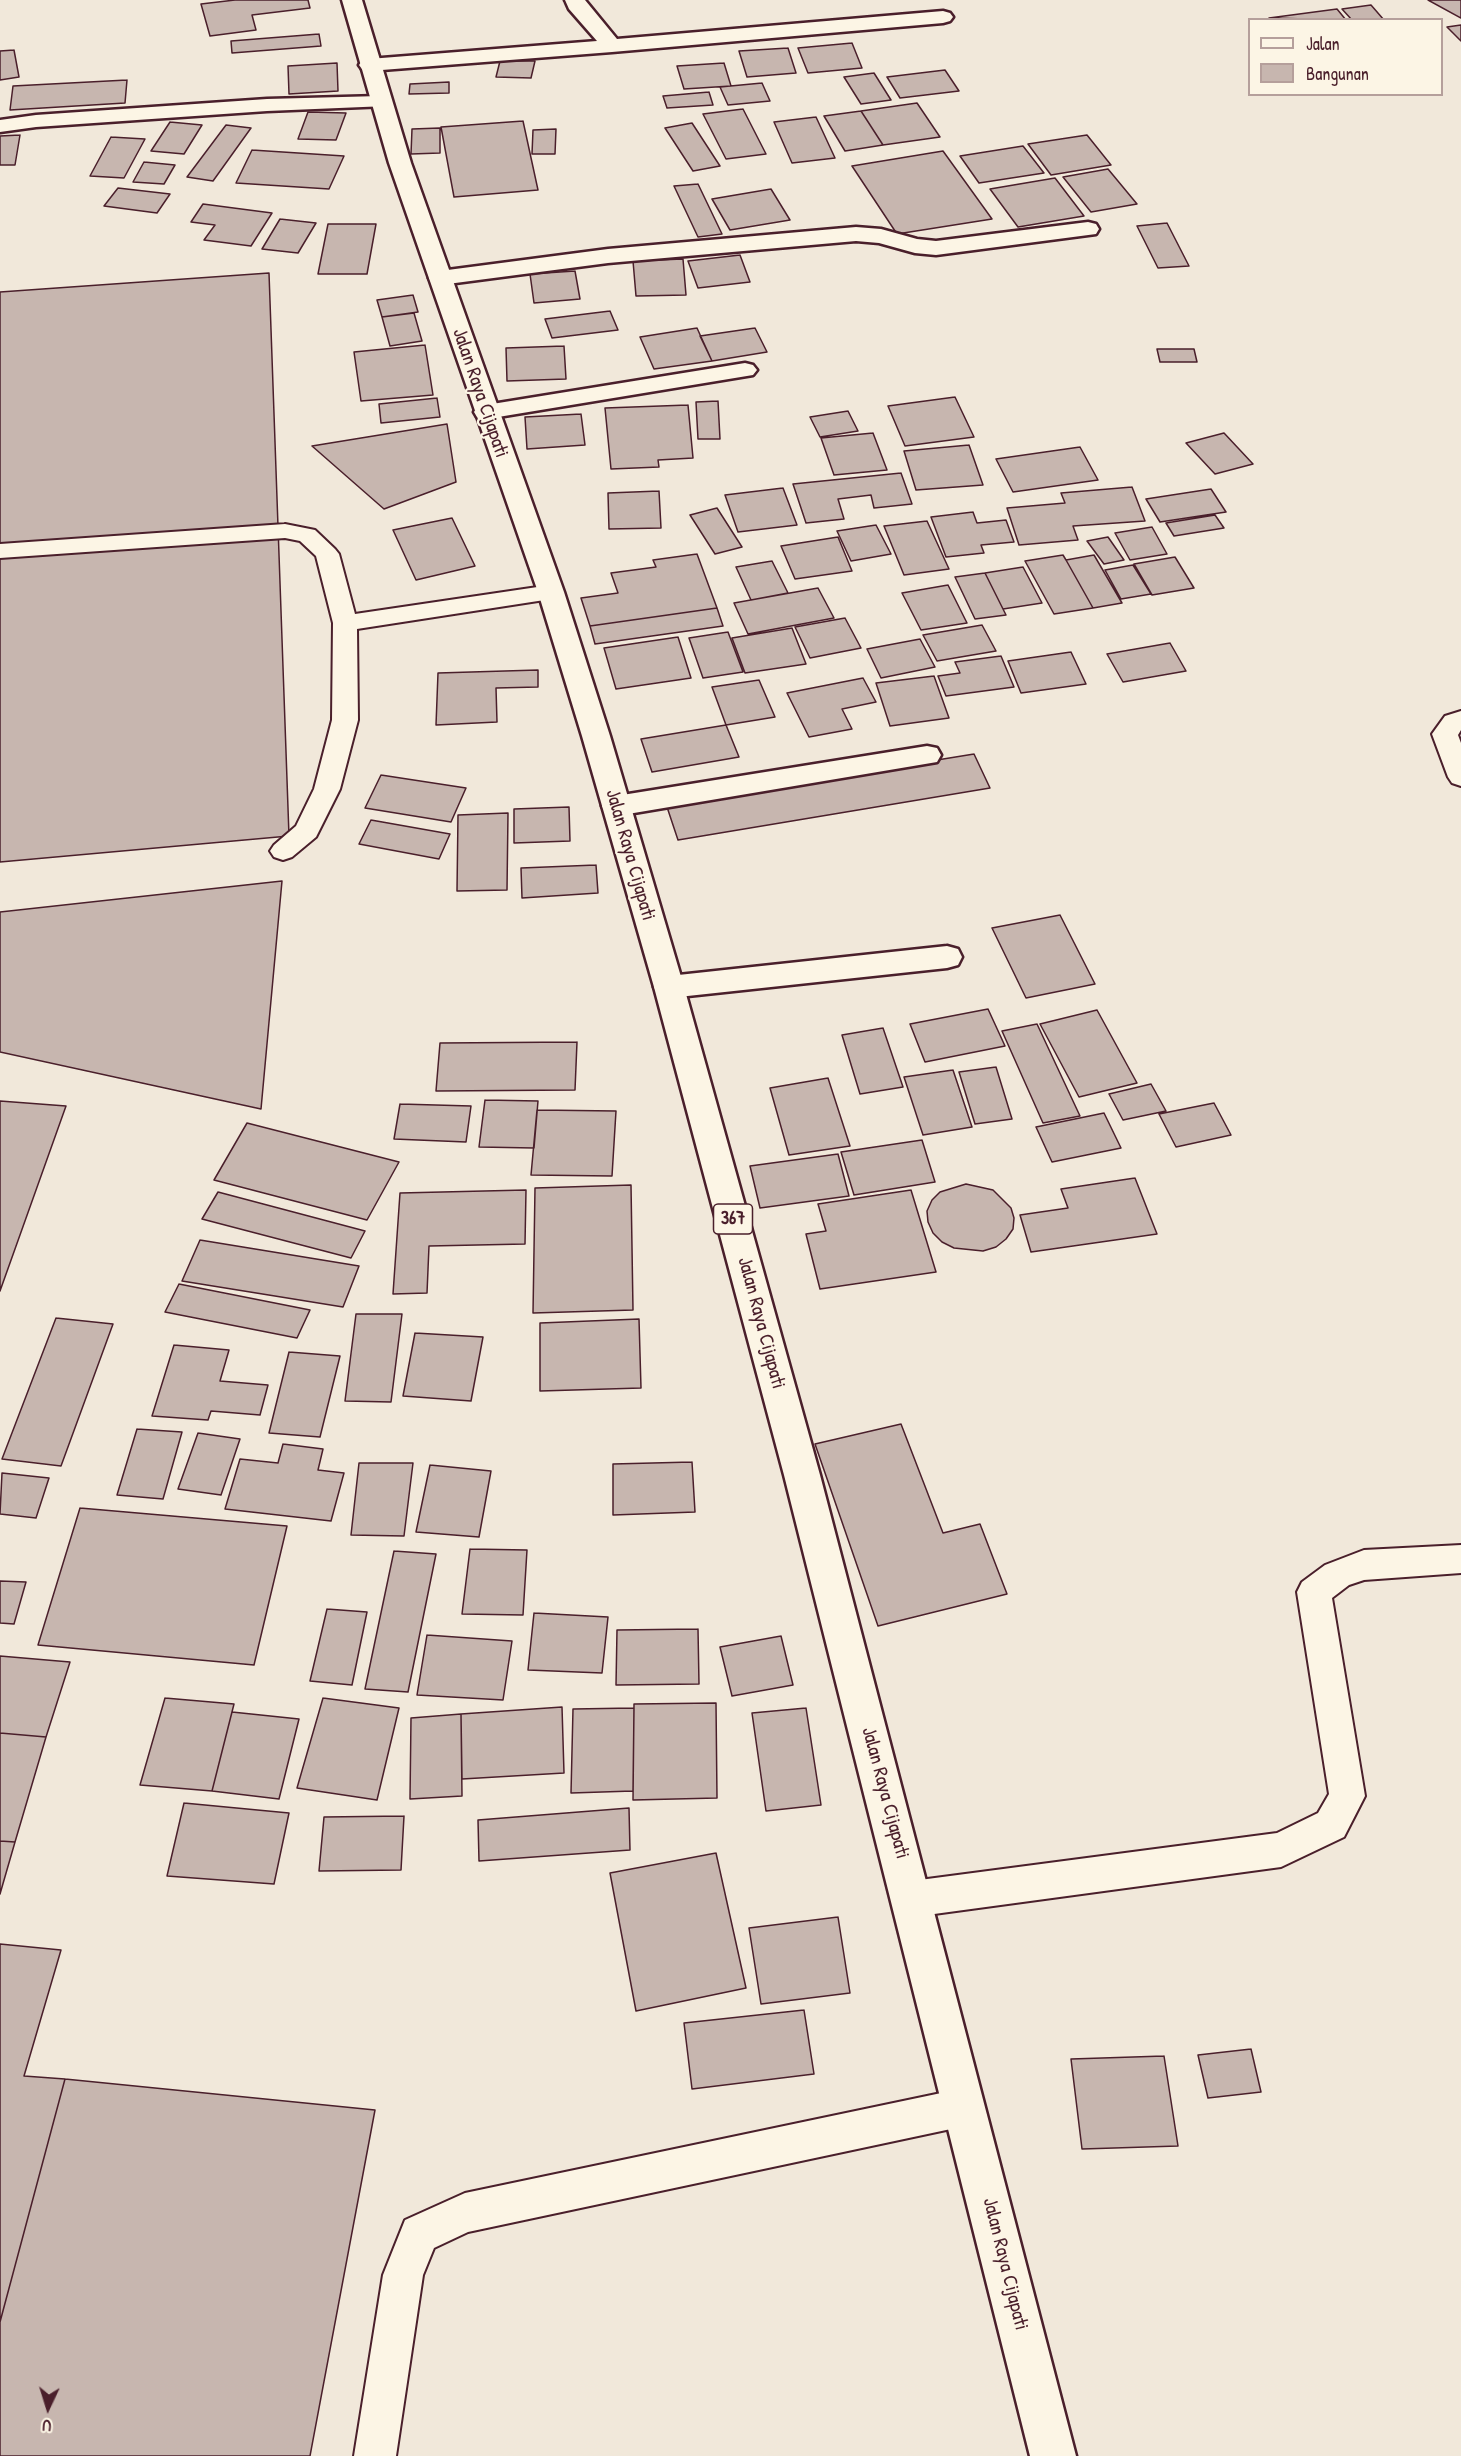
<!DOCTYPE html>
<style>
body{margin:0}
#map{position:relative;width:1461px;height:2456px;overflow:hidden;background:#f1e8da;font-family:"Patrick Hand",sans-serif}
canvas{display:block}
.legend{position:absolute;left:1248px;top:18px;width:195px;height:78px;box-sizing:border-box;background:#fcf5e5;border:2px solid #b59f9b;margin:0;padding:8px 10px;list-style:none;font-size:18px;color:#4a1f2b}
.legend li{display:flex;align-items:center;gap:12px;height:30px}
.legend b{width:30px;border:2px solid #b59f9b}
.north{position:absolute;left:18px;top:2378px;width:60px;height:60px;-webkit-text-stroke:4px #fcf5e5;paint-order:stroke;rotate:184deg;font-size:16px;font-weight:700;line-height:24px;text-align:center;color:#4a1f2b}
.north::after{content:'';display:block;margin:auto;width:21px;height:27px;background:#4a1f2b;clip-path:polygon(50% 0,100% 100%,50% 72%,0 100%)}
</style>
<div id="map">
<canvas width="1461" height="2456"></canvas>
<ul class="legend">
<li><b style="height:8px;background:#fcf5e5"></b>Jalan</li>
<li><b style="height:16px;background:#c7b6af"></b>Bangunan</li>
</ul>
<div class="north">U</div>
</div>
<script>
const g = document.querySelector('canvas').getContext('2d');
g.lineJoin = 'round';
function fillPath(path, color) { g.fillStyle = color; g.fill(path, 'evenodd'); }
const poly = rows => new Path2D(rows.map(r => 'M' + r).join(''));
function stroke(path, color, width, dash) { g.strokeStyle = color; g.lineWidth = width; g.lineCap = dash ? 'butt' : 'round'; g.setLineDash(dash || []); g.stroke(path); }
function drawText(font, color, halo, rows, align = 'center') {
  g.font = font + ' "Patrick Hand",sans-serif'; g.lineWidth = 4.5; g.setLineDash([]); g.textBaseline = 'middle'; g.strokeStyle = halo; g.fillStyle = color; for (const [text, x, y, turn = 0] of rows) {
    g.save(); g.translate(x, y); g.rotate((+turn || 0) * Math.PI / 180); g.textAlign = isNaN(turn) ? turn : align; if (halo) g.strokeText(text, 0, 0); g.fillText(text, 0, 0); g.restore();
  }
}
const building = poly([
 [235,0,308,0,310,8,252,15,256,30,210,36,201,4,235,0],
 [1428,0,1461,0,1461,18,1428,0],
 [1371,5,1384,20,1352,20,1342,9,1371,5],
 [1337,9,1346,20,1269,18,1337,9],
 [1461,25,1461,41,1447,27,1461,25],
 [319,34,321,46,232,53,231,41,319,34],
 [852,43,862,68,808,73,798,48,852,43],
 [788,48,796,73,747,77,739,51,788,48],
 [14,50,19,77,0,80,0,51,14,50],
 [500,61,535,61,531,78,496,77,500,61],
 [337,63,338,91,289,94,288,66,337,63],
 [724,63,731,86,684,89,677,66,724,63],
 [945,70,959,91,900,98,887,77,945,70],
 [874,73,891,100,861,104,844,77,874,73],
 [127,80,125,103,10,110,13,86,127,80],
 [449,82,449,93,409,94,410,84,449,82],
 [762,83,770,101,728,105,720,87,762,83],
 [709,92,713,105,667,108,663,96,709,92],
 [917,103,940,137,883,145,861,111,917,103],
 [743,109,766,154,726,159,703,114,743,109],
 [861,111,883,145,845,151,824,116,861,111],
 [308,112,346,113,336,140,298,139,308,112],
 [816,117,835,158,792,163,774,122,816,117],
 [523,121,538,190,454,197,441,127,523,121],
 [170,122,202,125,184,154,151,151,170,122],
 [692,123,720,166,693,171,665,128,692,123],
 [226,125,251,128,213,181,187,177,226,125],
 [440,128,440,153,411,154,412,129,440,128],
 [556,129,555,154,532,154,533,130,556,129],
 [20,135,15,165,0,165,0,136,20,135],
 [1087,135,1111,165,1051,175,1028,144,1087,135],
 [111,137,145,139,124,178,90,176,111,137],
 [1023,146,1044,173,979,183,960,156,1023,146],
 [252,150,344,156,329,189,236,183,252,150],
 [943,151,992,219,897,234,852,166,943,151],
 [144,162,175,165,164,184,133,182,144,162],
 [1108,169,1137,204,1091,212,1063,177,1108,169],
 [1055,178,1084,216,1018,227,990,189,1055,178],
 [698,184,722,234,698,237,674,186,698,184],
 [118,188,170,194,157,213,104,206,118,188],
 [771,189,790,220,730,230,712,199,771,189],
 [203,204,272,213,251,246,204,240,215,225,191,222,203,204],
 [280,219,316,223,298,253,262,249,280,219],
 [1167,223,1189,266,1158,268,1137,226,1167,223],
 [328,224,376,224,367,274,318,274,328,224],
 [740,255,750,282,698,288,688,261,740,255],
 [683,259,686,295,636,296,633,261,683,259],
 [575,271,580,299,534,303,530,274,575,271],
 [269,273,289,836,0,862,0,292,269,273],
 [413,295,418,312,382,317,377,300,413,295],
 [610,311,618,330,552,338,545,319,610,311],
 [414,313,422,341,390,346,382,317,414,313],
 [697,328,712,361,654,369,640,337,697,328],
 [755,328,767,352,712,361,700,336,755,328],
 [425,345,433,395,361,401,354,352,425,345],
 [564,346,566,379,507,381,506,348,564,346],
 [1157,349,1194,349,1197,362,1160,362,1157,349],
 [955,397,974,437,905,446,888,406,955,397],
 [437,398,440,417,381,423,379,404,437,398],
 [718,401,720,439,698,439,696,402,718,401],
 [688,405,693,458,658,460,659,467,611,469,605,408,688,405],
 [848,411,858,431,820,437,810,417,848,411],
 [581,414,585,445,527,449,525,417,581,414],
 [447,424,456,482,384,509,312,446,447,424],
 [873,433,887,470,834,475,821,438,873,433],
 [1224,433,1253,464,1215,474,1186,443,1224,433],
 [969,445,983,485,916,490,904,451,969,445],
 [1080,447,1098,480,1013,492,996,459,1080,447],
 [901,473,912,504,874,508,871,495,838,499,844,519,806,523,793,484,901,473],
 [1132,487,1145,521,1073,526,1078,540,1019,545,1007,508,1065,503,1061,493,1132,487],
 [783,488,797,525,738,532,725,495,783,488],
 [1211,489,1226,512,1160,522,1146,499,1211,489],
 [659,491,661,528,609,529,608,493,659,491],
 [717,508,742,547,715,554,690,515,717,508],
 [973,512,977,523,1006,520,1014,542,981,545,984,553,946,557,931,517,973,512],
 [1215,515,1224,528,1174,536,1166,523,1215,515],
 [452,518,475,566,416,580,393,530,452,518],
 [927,521,949,569,904,575,884,526,927,521],
 [876,525,891,554,851,561,837,531,876,525],
 [1152,527,1167,554,1130,560,1115,533,1152,527],
 [838,537,852,571,795,579,781,546,838,537],
 [1108,537,1124,560,1104,564,1087,541,1108,537],
 [697,554,717,608,590,626,581,598,618,593,611,573,656,567,653,560,697,554],
 [1063,555,1066,560,1093,608,1054,614,1025,561,1063,555],
 [1094,555,1122,603,1093,608,1066,560,1094,555],
 [1175,557,1194,588,1152,595,1134,564,1175,557],
 [772,561,788,593,751,600,736,567,772,561],
 [1133,565,1151,594,1121,599,1105,570,1133,565],
 [1023,567,1042,603,1003,609,985,573,1023,567],
 [985,573,1006,615,975,619,955,577,985,573],
 [948,585,967,623,921,630,902,593,948,585],
 [818,588,834,618,748,634,734,603,818,588],
 [717,608,723,626,595,644,590,626,717,608],
 [845,618,861,648,810,658,795,627,845,618],
 [982,625,996,651,937,661,923,635,982,625],
 [792,628,806,664,745,673,732,638,792,628],
 [728,632,743,672,703,678,689,638,728,632],
 [678,637,691,678,616,689,604,648,678,637],
 [920,639,935,667,881,678,867,649,920,639],
 [1170,643,1186,671,1123,682,1107,654,1170,643],
 [1071,652,1086,684,1021,693,1008,661,1071,652],
 [1001,656,1014,687,946,696,938,676,960,673,955,662,1001,656],
 [538,670,538,687,496,688,497,722,436,725,438,673,538,670],
 [934,676,949,718,890,726,876,683,934,676],
 [863,678,876,702,842,709,852,729,809,737,787,693,863,678],
 [759,680,775,717,726,725,712,687,759,680],
 [726,725,739,757,652,772,641,739,726,725],
 [974,754,990,788,678,840,666,804,974,754],
 [381,775,466,788,451,822,365,808,381,775],
 [569,807,570,841,514,843,514,809,569,807],
 [508,813,507,890,457,891,458,815,508,813],
 [371,820,450,834,439,859,359,844,371,820],
 [596,865,598,893,522,898,521,868,596,865],
 [282,881,261,1109,0,1052,0,912,282,881],
 [1060,915,1095,984,1026,998,992,928,1060,915],
 [988,1009,1005,1046,925,1062,910,1024,988,1009],
 [1097,1010,1137,1083,1079,1097,1040,1024,1097,1010],
 [1037,1024,1080,1116,1043,1123,1002,1031,1037,1024],
 [883,1028,903,1087,860,1094,842,1035,883,1028],
 [577,1042,575,1090,436,1091,440,1043,577,1042],
 [996,1067,1012,1119,975,1124,959,1072,996,1067],
 [953,1070,972,1127,923,1135,904,1077,953,1070],
 [828,1078,850,1146,789,1155,770,1088,828,1078],
 [1151,1084,1166,1111,1123,1120,1109,1094,1151,1084],
 [485,1100,538,1101,534,1148,479,1147,485,1100],
 [0,1101,66,1106,0,1291,0,1101],
 [1214,1103,1231,1135,1176,1147,1159,1114,1214,1103],
 [400,1104,471,1106,466,1142,394,1139,400,1104],
 [537,1110,616,1111,612,1176,531,1175,537,1110],
 [1104,1113,1121,1148,1052,1162,1036,1127,1104,1113],
 [247,1123,399,1162,367,1220,214,1180,247,1123],
 [922,1140,935,1182,854,1195,841,1152,922,1140],
 [838,1154,849,1196,760,1208,750,1166,838,1154],
 [1135,1178,1157,1234,1031,1252,1020,1215,1068,1208,1061,1189,1135,1178],
 [966,1184,993,1190,1011,1208,1014,1218,1013,1229,1006,1239,996,1247,983,1251,954,1248,942,1242,933,1233,928,1222,927,1211,932,1200,940,1192,966,1184],
 [631,1185,633,1310,533,1313,535,1188,631,1185],
 [526,1190,525,1244,429,1246,427,1293,393,1294,400,1193,526,1190],
 [911,1190,936,1272,820,1289,806,1234,826,1231,818,1204,911,1190],
 [218,1192,365,1231,351,1258,202,1219,218,1192],
 [200,1240,359,1266,343,1307,182,1281,200,1240],
 [179,1284,310,1310,297,1338,165,1312,179,1284],
 [356,1314,402,1314,391,1402,345,1401,356,1314],
 [56,1318,113,1324,61,1466,2,1459,56,1318],
 [639,1319,641,1388,540,1391,540,1323,639,1319],
 [415,1333,483,1337,471,1401,403,1396,415,1333],
 [174,1345,229,1350,220,1381,268,1385,260,1415,211,1411,208,1420,152,1416,174,1345],
 [289,1352,340,1356,320,1437,269,1433,289,1352],
 [901,1424,943,1533,980,1524,1007,1594,878,1626,815,1444,901,1424],
 [137,1429,182,1432,163,1499,117,1495,137,1429],
 [198,1433,240,1439,221,1495,178,1489,198,1433],
 [283,1444,323,1449,318,1470,344,1473,331,1521,225,1509,240,1459,278,1463,283,1444],
 [692,1462,695,1512,613,1515,613,1464,692,1462],
 [359,1463,413,1463,404,1536,351,1535,359,1463],
 [430,1465,491,1471,479,1537,416,1532,430,1465],
 [2,1473,49,1478,36,1518,0,1514,2,1473],
 [80,1508,287,1526,254,1665,38,1645,80,1508],
 [470,1549,527,1550,523,1615,462,1614,470,1549],
 [394,1551,436,1554,408,1692,365,1689,394,1551],
 [0,1581,26,1582,14,1624,0,1623,0,1581],
 [327,1609,367,1612,352,1685,310,1681,327,1609],
 [534,1613,608,1617,602,1673,528,1670,534,1613],
 [698,1629,699,1684,616,1685,617,1630,698,1629],
 [427,1635,512,1641,503,1700,417,1695,427,1635],
 [781,1636,793,1685,732,1696,720,1647,781,1636],
 [0,1656,70,1662,46,1737,0,1733,0,1656],
 [165,1698,234,1704,212,1791,140,1785,165,1698],
 [323,1698,399,1708,377,1800,297,1788,323,1698],
 [716,1703,717,1798,633,1800,634,1704,716,1703],
 [562,1707,564,1773,462,1779,461,1714,562,1707],
 [634,1708,633,1791,571,1793,573,1709,634,1708],
 [806,1708,821,1805,766,1811,752,1713,806,1708],
 [232,1712,299,1719,279,1799,212,1791,232,1712],
 [461,1714,462,1796,410,1799,411,1718,461,1714],
 [0,1733,46,1737,15,1842,0,1841,0,1733],
 [184,1803,289,1813,274,1884,167,1876,184,1803],
 [629,1808,630,1850,479,1861,478,1820,629,1808],
 [404,1816,401,1870,319,1871,324,1817,404,1816],
 [0,1841,15,1842,0,1894,0,1841],
 [716,1853,746,1988,636,2011,610,1873,716,1853],
 [838,1917,850,1993,761,2004,749,1928,838,1917],
 [0,1944,61,1950,24,2076,65,2079,0,2322,0,1944],
 [804,2010,814,2074,692,2089,684,2023,804,2010],
 [1251,2049,1261,2092,1208,2098,1198,2055,1251,2049],
 [1164,2056,1178,2146,1082,2149,1071,2059,1164,2056],
 [65,2079,375,2110,310,2456,0,2456,0,2322,65,2079]
]);
fillPath(building, '#c7b6af');
stroke(building, '#4a1f2b', 1.5);
const lane = poly([
 [285,524,315,530,335,549,339,554,355,614,551,585,559,587,563,592,559,597,551,599,357,629,358,720,340,789,316,837,292,857,283,860,274,857,270,851,274,845,296,826,314,789,332,720,333,623,316,556,300,541,285,538,0,558,0,544,285,524],
 [1461,711,1461,730,1458,735,1461,743,1461,786,1452,783,1448,777,1432,734,1445,716,1461,711],
 [1461,1545,1461,1573,1364,1580,1349,1585,1332,1598,1365,1796,1344,1837,1281,1867,912,1917,899,1911,894,1899,899,1887,912,1881,1277,1833,1318,1813,1329,1794,1297,1592,1302,1582,1325,1565,1364,1550,1461,1545],
 [965,2088,979,2093,984,2107,979,2121,965,2126,468,2232,434,2248,423,2275,396,2456,354,2456,383,2275,405,2220,465,2193,965,2088]
]);
const street = poly([
 [565,0,585,0,617,39,943,11,950,13,953,17,950,21,943,23,612,52,369,71,362,69,359,65,362,61,369,59,597,41,569,9,565,0],
 [380,96,387,98,390,102,387,106,267,111,36,127,0,132,0,120,36,115,267,99,380,96],
 [1088,222,1096,224,1099,229,1096,234,936,255,915,253,879,243,856,241,608,263,440,285,432,283,429,278,432,273,440,271,608,249,856,227,881,229,917,239,936,241,1088,222],
 [745,363,753,365,757,370,753,375,486,419,477,417,474,412,477,407,486,405,745,363],
 [927,746,937,748,941,755,937,762,616,816,606,813,602,806,606,799,616,796,927,746],
 [947,946,958,949,962,957,958,965,947,968,669,998,658,995,654,987,658,979,669,976,947,946]
]);
const primary = poly([
 [342,0,362,0,411,163,564,592,610,736,684,987,820,1475,1076,2456,1030,2456,784,1475,654,987,582,736,538,592,389,163,342,0]
]);
stroke(lane, '#4a1f2b', 4);
stroke(street, '#4a1f2b', 5);
stroke(primary, '#4a1f2b', 5);
fillPath(lane, '#fcf5e5');
fillPath(street, '#fcf5e5');
fillPath(primary, '#fcf5e5');
for (const [x, y, w] of [
 [733,1219,39]
]) { const box = new Path2D(); box.roundRect(x - w / 2, y - 15, w, 30, 4.5); g.fillStyle = '#fcf5e5'; g.fill(box); stroke(box, '#4a1f2b', 1.5); }
drawText('bold 18px', '#4a1f2b', null, [
 ["367",733,1219]
]);
drawText('20px', '#4a1f2b', '#fcf5e5', [
 ["Jalan Raya Cijapati",480,393,71],
 ["Jalan Raya Cijapati",630,855,74],
 ["Jalan Raya Cijapati",761,1323,75],
 ["Jalan Raya Cijapati",885,1793,75],
 ["Jalan Raya Cijapati",1005,2264,76]
]);
</script>
